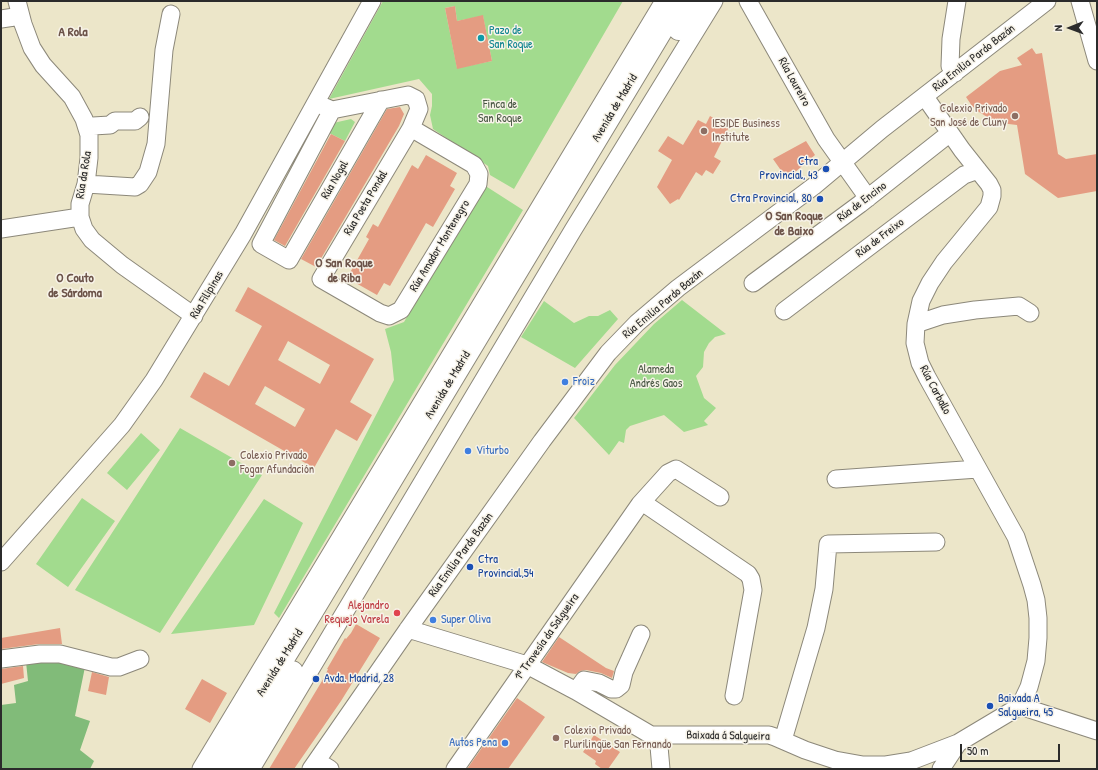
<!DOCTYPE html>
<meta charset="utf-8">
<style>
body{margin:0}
#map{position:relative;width:1098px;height:770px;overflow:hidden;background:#ece6c9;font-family:"Patrick Hand",sans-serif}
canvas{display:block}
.frame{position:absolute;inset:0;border:2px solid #2b2b2b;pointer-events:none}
.north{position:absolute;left:1050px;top:8px;width:40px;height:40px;-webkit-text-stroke:3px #f7f3e8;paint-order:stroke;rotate:269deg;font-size:11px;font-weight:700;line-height:16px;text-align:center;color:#2b2b2b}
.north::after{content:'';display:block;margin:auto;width:14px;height:18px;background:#2b2b2b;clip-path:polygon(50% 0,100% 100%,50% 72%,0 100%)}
.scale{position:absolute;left:960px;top:744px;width:100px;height:18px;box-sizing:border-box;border:2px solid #2b2b2b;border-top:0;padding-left:5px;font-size:12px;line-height:14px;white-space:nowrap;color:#2b2b2b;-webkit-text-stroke:3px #f7f3e8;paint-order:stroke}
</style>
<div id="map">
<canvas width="1098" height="770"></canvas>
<div class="frame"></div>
<div class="north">N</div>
<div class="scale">50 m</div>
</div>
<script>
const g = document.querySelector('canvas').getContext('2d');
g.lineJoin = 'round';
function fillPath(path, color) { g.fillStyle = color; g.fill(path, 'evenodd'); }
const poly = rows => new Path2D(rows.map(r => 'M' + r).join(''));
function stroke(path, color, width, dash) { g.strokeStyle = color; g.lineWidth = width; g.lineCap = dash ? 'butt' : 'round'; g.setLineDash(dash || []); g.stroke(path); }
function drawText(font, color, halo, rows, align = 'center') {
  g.font = font + ' "Patrick Hand",sans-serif'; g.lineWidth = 3; g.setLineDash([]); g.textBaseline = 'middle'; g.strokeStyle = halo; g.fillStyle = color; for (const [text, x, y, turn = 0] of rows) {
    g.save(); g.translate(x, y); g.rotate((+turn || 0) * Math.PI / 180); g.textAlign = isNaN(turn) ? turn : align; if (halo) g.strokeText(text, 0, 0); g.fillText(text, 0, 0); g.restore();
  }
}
fillPath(poly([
 [383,1,623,1,514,189,490,175,488,166,433,129,430,115,432,106,432,94,419,79,329,99],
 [455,6,457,21,483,16,492,61,457,68,445,8],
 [351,119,355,122,345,141,325,131,329,124],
 [484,185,523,210,279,618,274,613,394,380,391,352,385,329,404,322],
 [682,300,726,334,715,337,709,343,704,352,703,367,696,376,704,398,716,408,704,421,708,425,684,432,664,415,630,426,626,430,624,443,619,441,609,455,574,418,615,365,654,324],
 [544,301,574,323,589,316,598,316,610,310,618,319,575,368,521,337],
 [180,428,262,475,160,633,75,590],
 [141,433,160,450,127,490,107,473],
 [82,498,115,521,68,587,36,564],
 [264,499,303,523,254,625,171,634]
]), '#a2db8e');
fillPath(poly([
 [41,659,85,667,75,716,90,721,80,750,94,761,90,769,1,769,1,705,16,703,14,685,28,681,26,662]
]), '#81bb79');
fillPath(poly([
 [455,6,457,21,483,15,492,61,457,69,445,8],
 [1032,48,1036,54,1042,53,1058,154,1066,159,1097,154,1097,191,1058,198,1025,174,1017,125,1000,123,992,120,979,112,972,106,966,97,1000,71,1022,65,1017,58],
 [400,107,404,114,399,126,316,267,301,259,387,109],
 [710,116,729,127,714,157,721,161,713,174,706,170,702,176,696,172,679,200,678,199,670,204,657,187,672,160,658,151,668,136,683,145,698,120,706,124],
 [331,134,345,141,285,246,274,240],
 [806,141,815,155,787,179,773,159],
 [426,155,457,173,450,186,455,189,433,227,426,223,390,286,384,283,377,295,347,278,369,239,366,237,373,224,378,227,412,165,418,169],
 [248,287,374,359,350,402,372,415,357,441,336,429,314,468,190,397,204,372,229,386,262,326,235,311],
 [288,341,330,365,320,384,278,360],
 [265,386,305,409,295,427,255,404],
 [356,624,380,638,341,701,294,769,269,769,325,676,328,669,327,669,345,638,346,639,351,633],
 [60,628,62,644,39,644,1,649,1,638],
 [559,637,606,668,614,671,612,678,601,673,586,670,580,671,576,674,568,673,542,662],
 [23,666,24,678,1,684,1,669],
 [92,672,109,677,106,695,88,691],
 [202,679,227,693,210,723,185,709],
 [517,698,545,717,508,769,467,769],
 [594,735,620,752,608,769,602,769,595,764,596,761,583,752]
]), '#e49c82');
const minor = poly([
 [17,1,23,24,32,48,43,65,72,97,84,119,89,135,89,158,86,184,80,204,80,217,84,229,92,240,122,265,194,316],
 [748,1,826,139,868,198],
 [1080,1,1097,61],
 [1,19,21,16],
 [955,73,950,66,951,39,957,1],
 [316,103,332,110,408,95,416,99,419,109,411,128,321,279,380,313,389,316,401,310,478,184,479,174,474,165,411,128],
 [332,110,261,244,289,260,381,100],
 [87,128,93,126,110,125,115,121,135,121,140,117],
 [86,184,135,187,140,184,148,172,156,144,164,50,171,14],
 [1,229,80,217],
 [753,283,860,204,950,133],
 [784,311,964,175,978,170],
 [916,324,943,315,975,310,1019,306,1030,313],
 [836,479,978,469],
 [642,502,748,574,751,579,753,590,734,696],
 [1,562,122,425,154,380,243,234,372,1],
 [408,629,527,665,576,691,651,735,769,735,775,737,805,750,835,760,863,765,886,765,911,761,958,743,1020,706,1029,687,1032,676,1036,661,1038,638,1038,618,1036,600,1032,585,1016,537,927,377,920,363,915,343,916,324,921,301,930,283,944,262,989,207,992,196,992,190,989,184,962,150,925,97],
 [1,659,40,654,60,654,111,667,119,667,140,659],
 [576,691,584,680,599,683,611,689,616,689,621,685,624,672,641,634],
 [1020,706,1097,731],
 [658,735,661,769],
 [783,740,816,628,824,589,828,544,936,542],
 [317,761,330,769],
 [201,769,664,1],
 [251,769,573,230,714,1],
 [311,769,408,629,542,441,608,353,637,323,678,288,814,186,882,129,1047,1],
 [455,769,640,504,668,473,676,469,720,497],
 [941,769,958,743]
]);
const highway = poly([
 [679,29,696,1],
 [215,769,305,623,679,1],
 [234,769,292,672]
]);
stroke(minor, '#8c887a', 19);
stroke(highway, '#8c887a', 24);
stroke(minor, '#fff', 17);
stroke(highway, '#fff', 22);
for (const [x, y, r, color] of [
 [481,38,4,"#0f9aa8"],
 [1015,116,4,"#8d6e63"],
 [704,131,4,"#8d6e63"],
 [826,169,4,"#1a4fb4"],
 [820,199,4,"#1a4fb4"],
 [565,382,4,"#3f7fe0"],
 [468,451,4,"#3f7fe0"],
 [232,463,4,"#8d6e63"],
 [470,567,4,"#1a4fb4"],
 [397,613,4,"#e0444e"],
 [433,620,4,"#3f7fe0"],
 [316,679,4,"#1a4fb4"],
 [990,706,4,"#1a4fb4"],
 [556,738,4,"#8d6e63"],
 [505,743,4,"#3f7fe0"]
]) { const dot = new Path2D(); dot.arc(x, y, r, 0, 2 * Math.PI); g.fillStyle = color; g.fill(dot); stroke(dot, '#f7f3e8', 1.5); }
drawText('12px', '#0d838f', '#f7f3e8', [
 ["Pazo de",489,31],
 ["San Roque",489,45]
], 'left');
drawText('12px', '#2b2b2b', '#f7f3e8', [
 ["Rúa Emilia Pardo Bazán",974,58,-38],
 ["Rúa Loureiro",794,82,61],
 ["Avenida de Madrid",615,108,-59],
 ["Rúa da Rola",84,175,-81],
 ["Rúa Nogal",335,180,-60],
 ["Rúa de Encino",862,202,-37],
 ["Rúa Poeta Pondal",366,203,-59],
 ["Rúa de Freixo",880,238,-37],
 ["Rúa Amador Montenegro",440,246,-59],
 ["Rúa Filipinas",207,295,-59],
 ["Rúa Emilia Pardo Bazán",663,304,-40],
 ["Avenida de Madrid",448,385,-59],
 ["Rúa Carballo",935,390,62],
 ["Rúa Emilia Pardo Bazán",461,555,-54],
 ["1ª Travesía da Salgueira",547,637,-55],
 ["Avenida de Madrid",280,663,-58],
 ["Baixada á Salgueira",728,736,1]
]);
drawText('12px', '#495744', '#f7f3e8', [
 ["Finca de",500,105],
 ["San Roque",500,119],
 ["Alameda",656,370],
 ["Andrés Gaos",656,384]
]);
drawText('12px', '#785e54', '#f7f3e8', [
 ["Colexio Privado",1007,109,"right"],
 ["San José de Cluny",1007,123,"right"],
 ["IESIDE Business",712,124],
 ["Institute",712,138],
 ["Colexio Privado",240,456],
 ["Fogar Afundación",240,470],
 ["Colexio Privado",564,731],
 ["Plurilingüe San Fernando",564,745]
], 'left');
drawText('12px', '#164399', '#f7f3e8', [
 ["Ctra",818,162,"right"],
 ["Provincial, 43",818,176,"right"],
 ["Ctra Provincial, 80",812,199,"right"],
 ["Ctra",478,560],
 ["Provincial,54",478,574],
 ["Avda. Madrid, 28",324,679],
 ["Baixada A",998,699],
 ["Salgueira, 45",998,713]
], 'left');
drawText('12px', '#366cbe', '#f7f3e8', [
 ["Froiz",573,382],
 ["Viturbo",476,451],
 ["Super Oliva",441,620],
 ["Autos Pena",497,743,"right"]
], 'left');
drawText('12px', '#be3a42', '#f7f3e8', [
 ["Alejandro",389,606],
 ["Requejo Varela",389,620]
], 'right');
drawText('bold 13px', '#6c5349', '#f7f3e8', [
 ["A Rola",73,33],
 ["O San Roque",794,217],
 ["de Baixo",794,232],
 ["O San Roque",344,264],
 ["de Riba",344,279],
 ["O Couto",75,279],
 ["de Sárdoma",75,294]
]);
</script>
